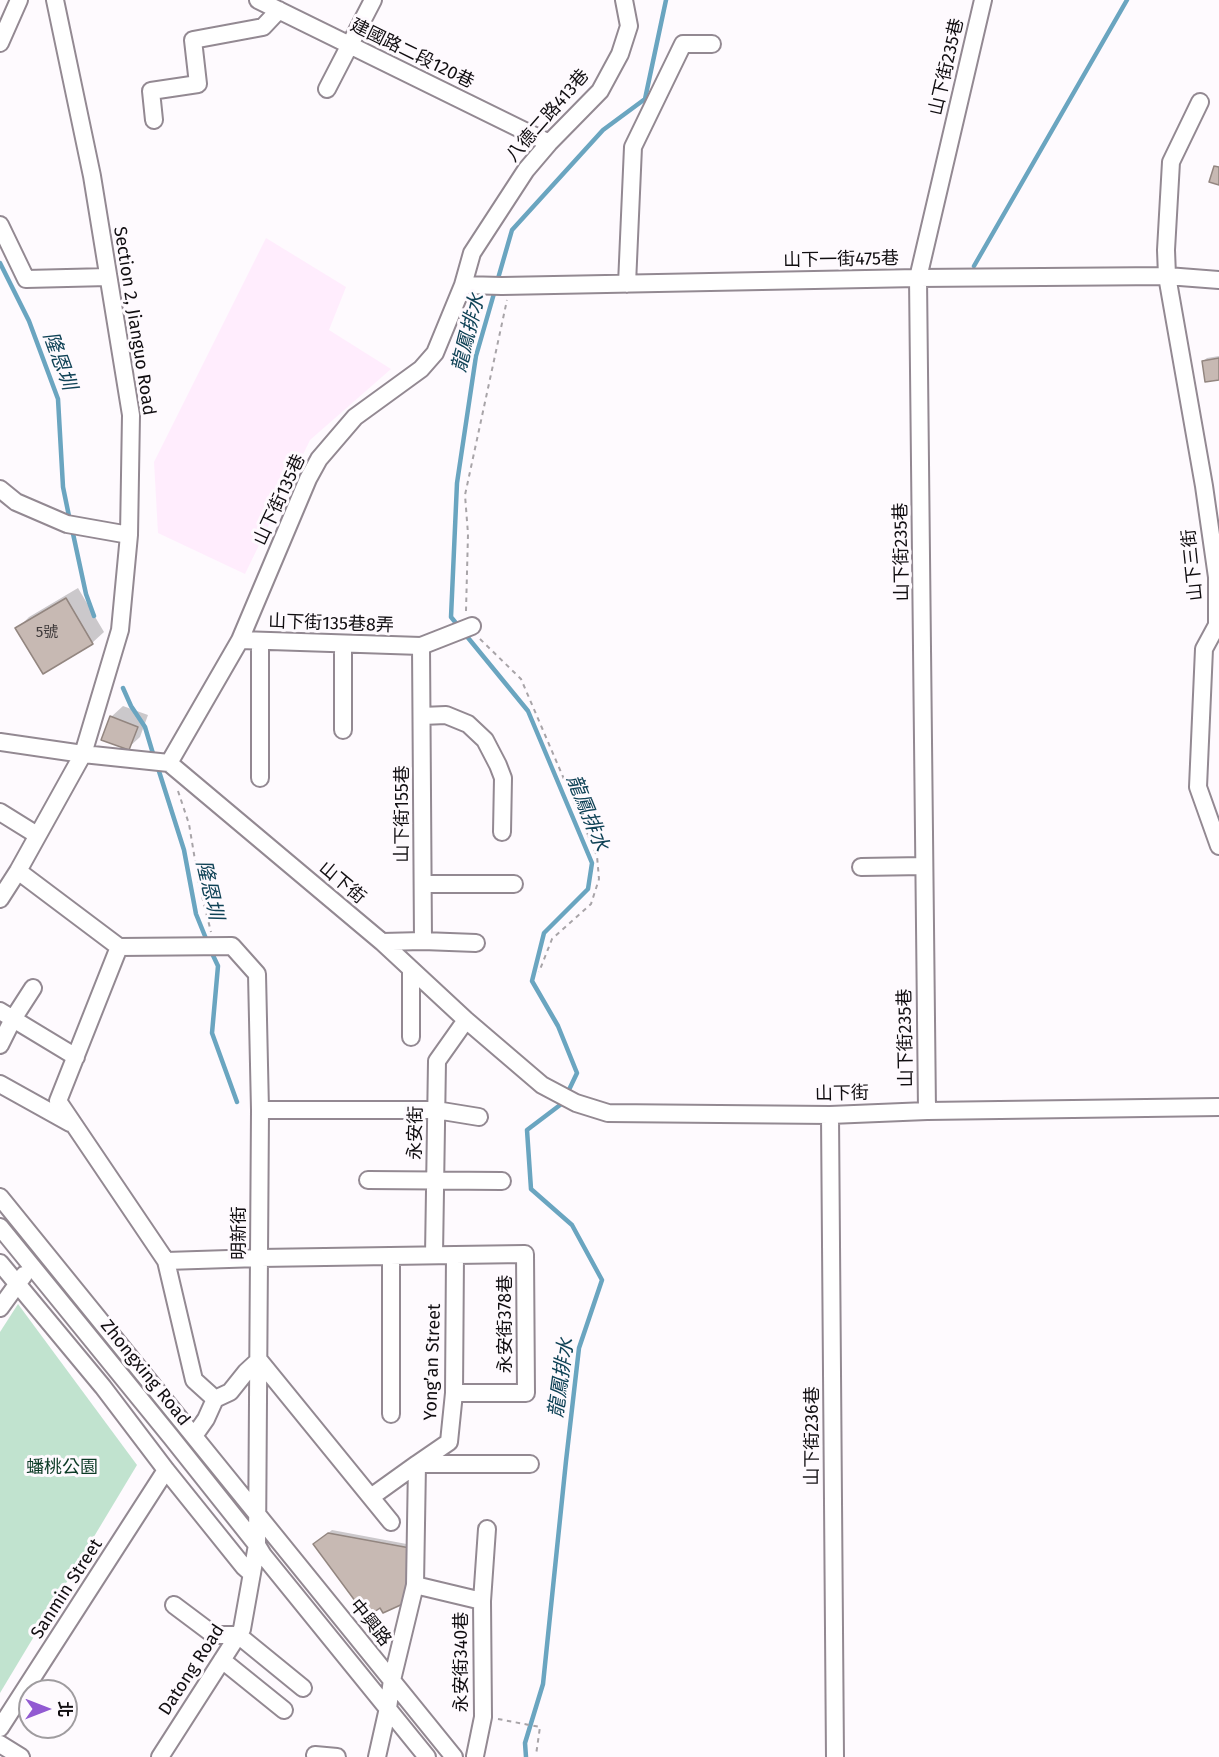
<!DOCTYPE html>
<meta charset="utf-8">
<style>
body{margin:0}
#map{position:relative;width:1219px;height:1757px;overflow:hidden;background:#fefafe;font-family:"Fira Sans","Noto Sans TC",sans-serif}
canvas{display:block}
.north{position:absolute;left:18px;top:1679px;width:60px;height:60px;box-sizing:border-box;background:#fefafe;border:2px solid #9f9c9f;border-radius:50%;rotate:90deg;font-size:16px;font-weight:700;line-height:24px;text-align:center;color:#110e11}
.north::after{content:'';display:block;margin:auto;width:21px;height:27px;background:#925ad2;clip-path:polygon(50% 0,100% 100%,50% 72%,0 100%)}
</style>
<div id="map">
<canvas width="1219" height="1757"></canvas>
<div class="north">北</div>
</div>
<script>
const g = document.querySelector('canvas').getContext('2d');
g.lineJoin = 'round';
function fillPath(path, color) { g.fillStyle = color; g.fill(path, 'evenodd'); }
const poly = rows => new Path2D(rows.map(r => 'M' + r).join(''));
function stroke(path, color, width, dash) { g.strokeStyle = color; g.lineWidth = width; g.lineCap = dash ? 'butt' : 'round'; g.setLineDash(dash || []); g.stroke(path); }
function drawText(font, color, halo, rows, align = 'center') {
  g.font = font + ' "Fira Sans","Noto Sans TC",sans-serif'; g.lineWidth = 6; g.setLineDash([]); g.textBaseline = 'middle'; g.strokeStyle = halo; g.fillStyle = color; for (const [text, x, y, turn = 0] of rows) {
    g.save(); g.translate(x, y); g.rotate((+turn || 0) * Math.PI / 180); g.textAlign = isNaN(turn) ? turn : align; if (halo) g.strokeText(text, 0, 0); g.fillText(text, 0, 0); g.restore();
  }
}
fillPath(poly([
 [266,238,346,287,329,330,391,369,310,440,245,574,158,533,154,462]
]), '#ffedfd');
fillPath(poly([
 [18,1304,137,1465,0,1693,0,1332]
]), '#c1e3cf');
fillPath(poly([
 [1219,356,1219,378,1203,361,1207,358],
 [78,588,104,632,92,643,17,629,29,617],
 [123,706,148,715,140,737,128,748,111,717],
 [332,1530,412,1545,408,1598,318,1541]
]), '#0003');
stroke(poly([
 [0,263,29,321,58,399,63,487,70,521],
 [974,266,1127,0],
 [497,282,512,230,603,130,645,99,666,0],
 [495,290,476,356,457,483,451,617,528,711,592,863,588,889,544,933,532,981,558,1026,577,1073,567,1094],
 [72,529,86,594,94,616],
 [123,688,131,706,145,727,154,757],
 [157,765,184,850,196,914,207,941],
 [210,949,218,966,212,1033,237,1102],
 [526,1757,525,1743,543,1684,566,1461,579,1348,602,1280,572,1225,531,1189,527,1130,564,1102]
]), '#6aa5c0', 4.5);
const building = poly([
 [1214,166,1219,167,1219,185,1209,182,1214,166],
 [1219,358,1219,380,1205,382,1202,361,1219,358],
 [66,598,93,644,43,674,15,628,66,598],
 [110,716,138,727,129,750,101,740,110,716],
 [328,1533,410,1548,405,1603,383,1613,380,1608,367,1617,313,1544,328,1533]
]);
fillPath(building, '#c7b9b3');
stroke(building, '#938680', 1.5);
const minor = poly([
 [258,0,549,143],
 [0,43,19,0],
 [327,89,373,0],
 [1200,102,1171,162,1166,250,1167,276,1204,486,1217,577,1217,625,1204,649,1198,787,1219,846],
 [154,120,151,91,198,84,193,40,263,27,279,10],
 [0,225,26,279,108,277],
 [627,284,633,147,683,44,712,44],
 [463,285,502,286,918,278,1167,276,1219,280],
 [0,489,16,502,67,524,129,535],
 [240,640,421,646,472,626],
 [260,641,260,778],
 [343,644,343,730],
 [422,716,446,715,468,724,485,740,498,765,503,778,502,832],
 [0,742,83,754,169,763,382,942,466,1020,542,1085,576,1103,608,1113,830,1115,927,1111,1219,1107],
 [169,763,240,640,308,479,319,459,355,417,421,369,435,353,463,285,472,253,526,170,549,143,600,91,620,54,629,26,624,0],
 [0,812,37,835],
 [861,867,924,866],
 [18,871,119,947,232,946,257,974,260,1110,257,1545,242,1629,160,1757],
 [423,884,514,884],
 [0,899,18,871,83,754,120,630,129,535,131,415,92,176,55,0],
 [423,941,476,943],
 [382,942,423,941,421,646],
 [119,947,58,1101,166,1261,194,1380,215,1399,206,1419,194,1436],
 [411,969,411,1037],
 [0,1011,76,1057],
 [0,1045,13,1019,33,988],
 [0,1084,70,1123],
 [260,1110,436,1110,479,1117],
 [927,1111,918,278,983,0],
 [830,1115,835,1757],
 [368,1180,502,1181],
 [0,1197,454,1757],
 [0,1227,171,1437,257,1545,263,1555,427,1757],
 [434,1255,437,1061,466,1020],
 [391,1256,391,1414],
 [166,1261,260,1258,455,1255,454,1393,449,1442,417,1464,415,1585,392,1680,388,1708,377,1757],
 [0,1263,103,1387,166,1470,244,1567,252,1574],
 [0,1308,24,1275],
 [454,1393,526,1393,525,1254,455,1255],
 [215,1399,230,1392,246,1372,259,1360,391,1522],
 [371,1497,417,1464,530,1464],
 [415,1585,482,1601,483,1717,475,1756],
 [482,1601,487,1529],
 [174,1605,214,1635,238,1635,303,1688],
 [222,1660,284,1710],
 [0,1728,166,1470],
 [0,1744,21,1757],
 [315,1755,337,1757]
]);
stroke(minor, '#938992', 20);
stroke(poly([
 [466,611,468,534,465,495,507,300],
 [480,639,521,679,597,856,599,879,591,904,552,939,539,972],
 [178,791,189,824,199,884,211,932],
 [498,1719,540,1727,536,1755]
]), '#a8a4a8', 2, [4.5, 4.5]);
stroke(minor, '#fff', 16);
drawText('15px', '#3e393a', null, [
 ["5號",47,633]
]);
drawText('18px', '#110e11', '#fefafe', [
 ["建國路二段120巷",412,54,26],
 ["山下街235巷",947,67,-77],
 ["八德二路413巷",548,116,-49],
 ["山下一街475巷",841,260,-1],
 ["Section 2, Jianguo Road",134,321,81],
 ["山下街135巷",280,500,-65],
 ["山下街235巷",902,552,-91],
 ["山下三街",1193,565,-96],
 ["山下街135巷8弄",331,624,2],
 ["山下街155巷",403,814,-90],
 ["山下街",342,883,40],
 ["山下街235巷",906,1038,-91],
 ["山下街",842,1094,-1],
 ["永安街",416,1133,-89],
 ["明新街",240,1233,-90],
 ["永安街378巷",506,1324,-90],
 ["Yong’an Street",433,1362,-88],
 ["Zhongxing Road",145,1373,51],
 ["山下街236巷",813,1436,-90],
 ["Sanmin Street",67,1589,-57],
 ["中興路",370,1623,51],
 ["永安街340巷",462,1662,-90],
 ["Datong Road",192,1670,-57]
]);
drawText('18px', '#0c3b26', '#fefafe', [
 ["蟠桃公園",62,1468]
]);
drawText('italic 20px', '#0f4256', '#fefafe', [
 ["龍鳳排水",469,333,-76],
 ["隆恩圳",59,361,70],
 ["龍鳳排水",587,813,68],
 ["隆恩圳",209,890,77],
 ["龍鳳排水",562,1378,-82]
]);
</script>
